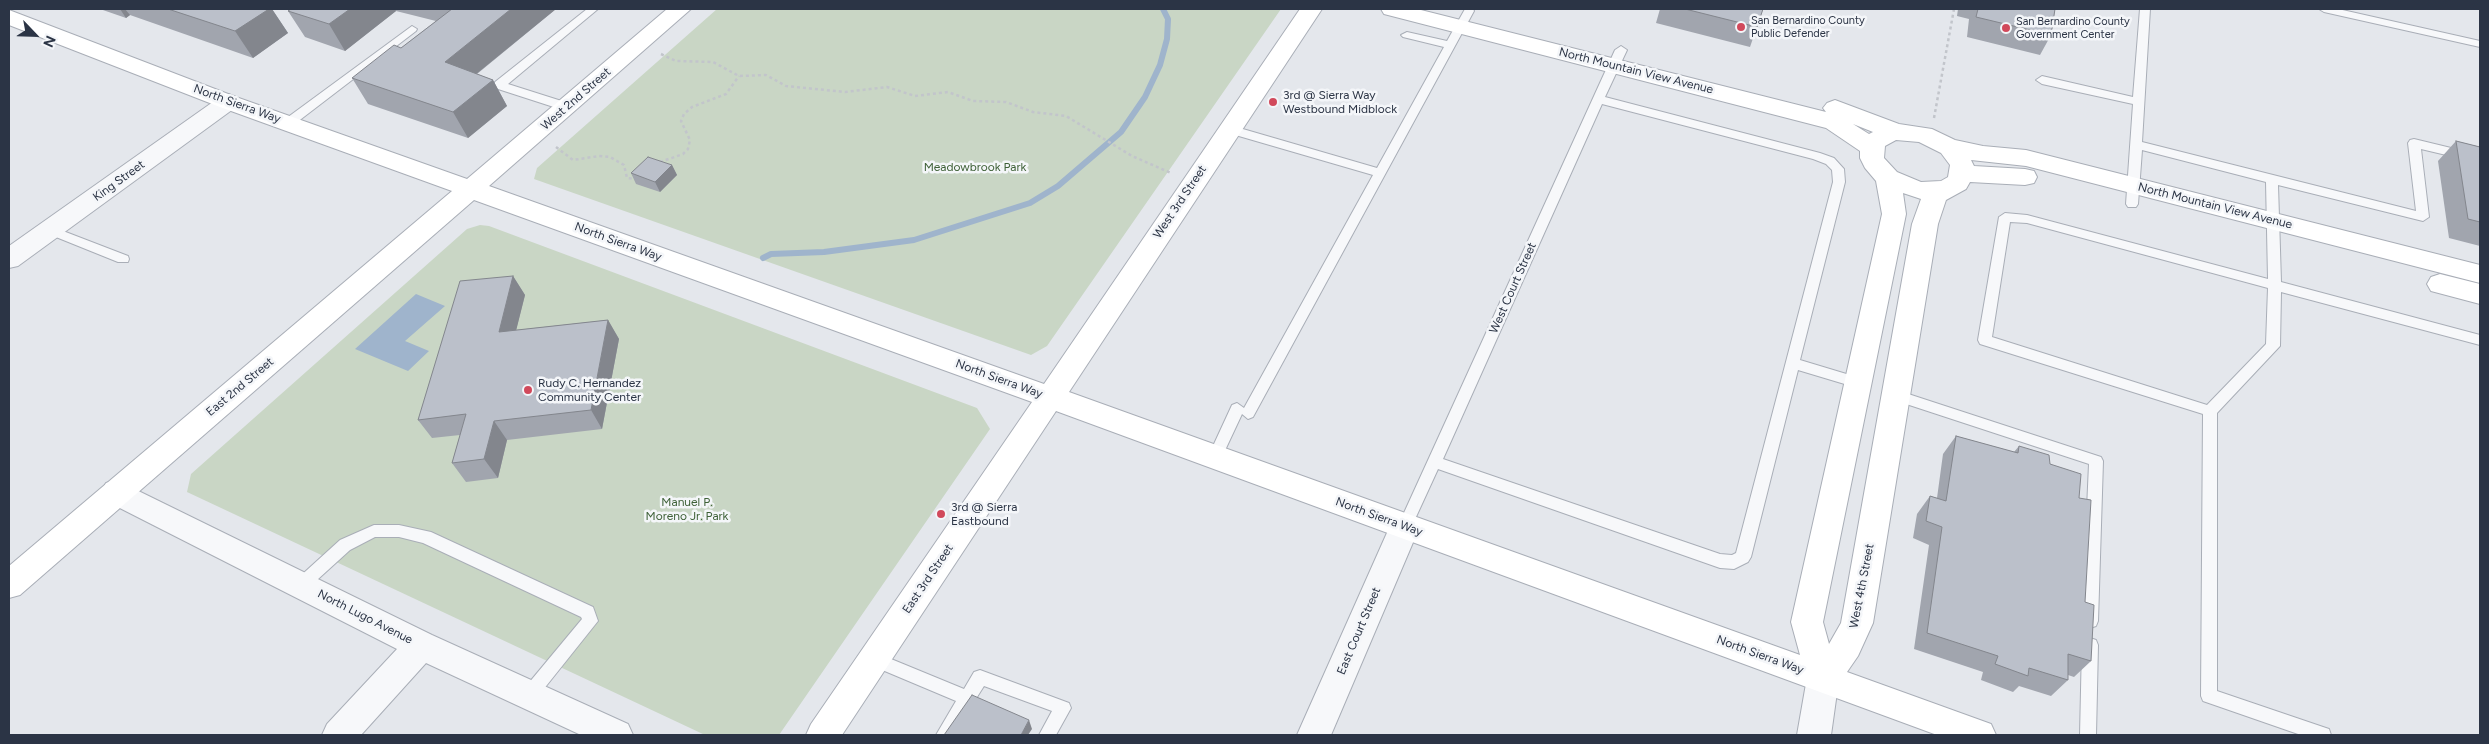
<!DOCTYPE html>
<style>
body{margin:0}
#map{position:relative;width:2489px;height:744px;overflow:hidden;background:#e4e7ec;font-family:Figtree,sans-serif}
canvas{display:block}
.frame{position:absolute;inset:0;border:10px solid #2b3445;pointer-events:none}
.north{position:absolute;left:10px;top:10px;width:50px;height:50px;-webkit-text-stroke:4px #f4f6f9;paint-order:stroke;rotate:114deg;font-size:14px;font-weight:700;line-height:20px;text-align:center;color:#2b3445}
.north::after{content:'';display:block;margin:auto;width:18px;height:22px;background:#2b3445;clip-path:polygon(50% 0,100% 100%,50% 72%,0 100%)}
</style>
<div id="map">
<canvas width="2489" height="744"></canvas>
<div class="frame"></div>
<div class="north">N</div>
</div>
<script>
const g = document.querySelector('canvas').getContext('2d');
g.lineJoin = 'round';
function fillPath(path, color) { g.fillStyle = color; g.fill(path, 'evenodd'); }
const poly = rows => new Path2D(rows.map(r => 'M' + r).join(''));
function stroke(path, color, width, dash) { g.strokeStyle = color; g.lineWidth = width; g.lineCap = dash ? 'butt' : 'round'; g.setLineDash(dash || []); g.stroke(path); }
function drawText(font, color, halo, rows, align = 'center') {
  g.font = font + ' Figtree,sans-serif'; g.lineWidth = 5; g.setLineDash([]); g.textBaseline = 'middle'; g.strokeStyle = halo; g.fillStyle = color; for (const [text, x, y, turn = 0] of rows) {
    g.save(); g.translate(x, y); g.rotate((+turn || 0) * Math.PI / 180); g.textAlign = isNaN(turn) ? turn : align; if (halo) g.strokeText(text, 0, 0); g.fillText(text, 0, 0); g.restore();
  }
}
fillPath(poly([
 [717,9,1281,9,1047,346,1031,355,534,179,537,168],
 [480,225,489,226,977,408,990,429,779,735,705,735,187,492,191,474,467,229]
]), '#c9d6c5');
fillPath(poly([
 [416,294,445,306,405,341,429,351,408,371,355,349]
]), '#9fb4cc');
stroke(poly([
 [763,258,771,254,824,252,914,240,1030,203,1058,186,1121,132,1145,97,1160,65,1167,39,1168,19,1163,9]
]), '#9fb4cc', 6);
const lane = poly([
 [587,9,598,9,508,84,571,104,571,110,563,110,495,88,495,82,587,9],
 [1465,9,1473,9,1474,11,1253,417,1248,419,1242,414,1220,461,1215,463,1210,461,1208,457,1232,405,1237,403,1244,408,1373,175,1225,132,1223,129,1229,125,1377,168,1444,47,1403,37,1401,35,1407,32,1447,41,1465,9],
 [2140,9,2150,9,2142,142,2416,211,2408,143,2410,140,2414,139,2480,155,2480,163,2421,149,2429,217,2423,221,2278,185,2281,282,2480,335,2480,345,2281,292,2280,346,2217,413,2217,691,2323,727,2329,729,2331,735,2301,735,2203,701,2201,696,2203,414,1980,344,1978,340,1999,217,2005,213,2027,215,2268,279,2266,182,2142,150,2138,204,2136,207,2128,207,2126,204,2133,104,2042,84,2036,80,2042,76,2133,97,2140,9],
 [2010,222,2027,223,2268,288,2266,344,2207,405,1992,337,2010,222],
 [2319,9,2338,9,2480,41,2480,47,2324,12,2319,9],
 [412,26,417,29,416,31,292,126,284,126,282,123,284,120,412,26],
 [1621,46,1627,50,1605,97,1820,153,1834,158,1844,169,1845,182,1800,360,1863,379,1865,383,1863,387,1858,388,1798,370,1751,557,1748,562,1734,569,1720,568,1438,469,1410,530,1405,532,1400,530,1398,526,1615,50,1621,46],
 [1602,104,1813,159,1826,164,1832,170,1833,182,1736,553,1732,555,1720,554,1443,459,1602,104],
 [50,226,128,256,129,259,128,262,118,262,46,233,44,230,50,226],
 [1896,390,2101,457,2103,461,2098,621,2096,626,2090,628,2084,626,2082,621,2089,464,1891,399,1889,395,1891,391,1896,390],
 [374,525,399,525,431,532,593,607,598,621,535,700,529,703,523,700,521,695,523,690,582,619,581,617,423,543,399,537,375,537,350,550,306,590,301,592,296,590,293,585,296,580,340,540,374,525],
 [2090,638,2096,640,2098,645,2096,735,2080,735,2082,645,2084,640,2090,638],
 [874,652,964,689,974,672,980,670,1069,703,1071,708,1056,735,1039,735,1052,711,984,686,953,735,936,735,956,701,868,664,866,659,868,654,874,652]
]);
const street = poly([
 [228,94,236,97,240,102,236,107,18,266,9,268,9,246,220,97,228,94],
 [116,480,432,635,628,724,633,735,581,735,426,663,361,735,322,735,327,724,397,649,106,501,101,492,106,483,116,480],
 [1405,513,1416,517,1420,526,1331,735,1297,735,1390,526,1394,517,1405,513],
 [1823,663,1834,667,1839,678,1831,735,1797,735,1807,678,1812,667,1823,663]
]);
const secondary = poly([
 [667,9,691,9,489,186,1044,384,1300,9,1322,9,1069,392,1800,655,1791,622,1882,214,1876,181,1865,168,1860,158,1860,151,1826,128,1384,14,1381,9,1417,9,1826,112,1823,108,1827,103,1835,100,1899,124,1932,129,1955,140,1983,146,2026,150,2480,265,2480,283,2026,166,1971,160,1974,166,2025,169,2034,171,2037,177,2034,183,2025,185,1970,182,1966,189,1946,200,1938,224,1873,623,1858,656,1847,672,1991,724,1996,735,1937,735,1056,411,842,735,806,735,811,724,1032,402,474,200,20,595,9,598,9,566,452,191,220,107,9,25,9,10,236,97,467,179,667,9],
 [1853,124,1873,132,1869,134,1853,124],
 [1896,140,1919,142,1941,153,1950,165,1948,177,1941,181,1921,182,1897,172,1884,158,1885,146,1896,140],
 [1903,193,1921,199,1912,224,1841,623,1829,644,1823,622,1906,214,1903,193],
 [2440,274,2480,284,2480,304,2431,291,2427,284,2431,277,2440,274]
]);
stroke(lane, '#a9aeb7', 2);
stroke(street, '#a9aeb7', 2);
stroke(secondary, '#a9aeb7', 2);
stroke(poly([
 [661,54,676,61,713,62,739,76,766,75,786,86,845,92,887,87,915,96,948,92,973,101,1006,102,1033,112,1066,116,1132,156,1171,173],
 [1934,118,1954,9],
 [556,147,573,160,599,156,610,157,624,165,627,178,638,179],
 [660,162,683,154,688,149,690,140,681,121,684,114,692,107,726,94,739,76]
]), '#c2c5cb', 2.5, [3, 3]);
fillPath(lane, '#f7f8fa');
fillPath(street, '#f7f8fa');
fillPath(secondary, '#fff');
fillPath(poly([
 [100,9,272,9,288,33,253,58,130,15,126,18],
 [291,9,556,9,477,74,493,80,507,106,468,138,368,104,352,78,401,48,436,21,396,11,345,51,305,37,288,11],
 [1660,9,1763,9,1750,47,1656,23],
 [1958,9,2055,9,2051,35,2040,55,1967,37,1969,19,1957,16],
 [2456,141,2480,147,2480,246,2449,238,2438,161],
 [672,165,677,175,660,192,636,184,631,173],
 [513,276,525,295,516,330,608,320,619,339,602,429,507,440,498,478,466,482,452,463,460,435,432,438,418,420],
 [1956,436,2014,452,2019,446,2050,464,2079,498,2085,602,2091,661,2074,677,2068,675,2068,680,2051,696,2019,686,2013,692,1981,680,1983,672,1914,649,1929,545,1913,538,1917,514,1930,496,1937,498,1943,454]
]), '#a1a5ae');
fillPath(poly([
 [120,9,125,9,130,15,126,18],
 [242,9,272,9,288,33,253,58,235,31],
 [350,9,395,9,396,11,345,51,329,24],
 [511,9,556,9,459,88,445,62],
 [493,80,507,106,468,138,453,112],
 [672,165,677,175,660,192,655,182],
 [513,276,525,295,511,351,499,332],
 [608,320,619,339,602,429,591,410],
 [494,421,507,440,498,478,484,459],
 [1029,720,1032,729,1028,735,1021,735]
]), '#83868d');
const building = poly([
 [168,9,269,9,235,31,168,9],
 [291,9,350,9,329,24,288,11,291,9],
 [452,9,511,9,445,62,493,80,453,112,352,78,394,45,401,48,452,9],
 [1685,9,1763,9,1757,27,1685,9],
 [1978,9,2055,9,2051,35,1976,17,1978,9],
 [2456,141,2480,147,2480,222,2468,219,2456,141],
 [648,157,672,165,655,182,631,173,648,157],
 [513,276,499,332,608,320,591,410,494,421,484,459,452,463,466,414,418,420,460,281,513,276],
 [1956,436,2018,453,2019,446,2049,455,2050,464,2081,474,2079,498,2091,500,2085,602,2094,605,2091,661,2068,654,2068,680,2029,668,2028,676,1995,664,1998,656,1927,633,1942,527,1926,521,1930,496,1946,501,1956,436],
 [972,695,1029,720,1021,735,944,735,972,695]
]);
fillPath(building, '#bbc0ca');
stroke(building, '#83868d', 1);
for (const [x, y, r, color] of [
 [1741,27,5,"#d1495b"],
 [2006,28,5,"#d1495b"],
 [1273,102,5,"#d1495b"],
 [528,390,5,"#d1495b"],
 [941,514,5,"#d1495b"]
]) { const dot = new Path2D(); dot.arc(x, y, r, 0, 2 * Math.PI); g.fillStyle = color; g.fill(dot); stroke(dot, '#f4f6f9', 2); }
drawText('11px', '#2b3445', '#f4f6f9', [
 ["San Bernardino County",1751,21],
 ["Public Defender",1751,34],
 ["San Bernardino County",2016,22],
 ["Government Center",2016,35]
], 'left');
drawText('12px', '#2b3445', '#f4f6f9', [
 ["North Mountain View Avenue",1636,71,14],
 ["West 2nd Street",576,99,-41],
 ["North Sierra Way",237,104,20],
 ["King Street",119,181,-36],
 ["West 3rd Street",1180,202,-56],
 ["North Mountain View Avenue",2215,206,14],
 ["North Sierra Way",618,242,20],
 ["West Court Street",1513,288,-66],
 ["North Sierra Way",999,379,20],
 ["East 2nd Street",240,387,-40],
 ["North Sierra Way",1379,517,20],
 ["East 3rd Street",928,579,-56],
 ["West 4th Street",1862,586,-79],
 ["North Lugo Avenue",365,617,27],
 ["East Court Street",1359,631,-67],
 ["North Sierra Way",1760,655,20]
]);
drawText('12px', '#2b3445', '#f4f6f9', [
 ["3rd @ Sierra Way",1283,95],
 ["Westbound Midblock",1283,109],
 ["Rudy C. Hernandez",538,383],
 ["Community Center",538,397],
 ["3rd @ Sierra",951,507],
 ["Eastbound",951,521]
], 'left');
drawText('12px', '#3f6138', '#f4f6f9', [
 ["Meadowbrook Park",975,167],
 ["Manuel P.",687,502],
 ["Moreno Jr. Park",687,516]
]);
</script>
